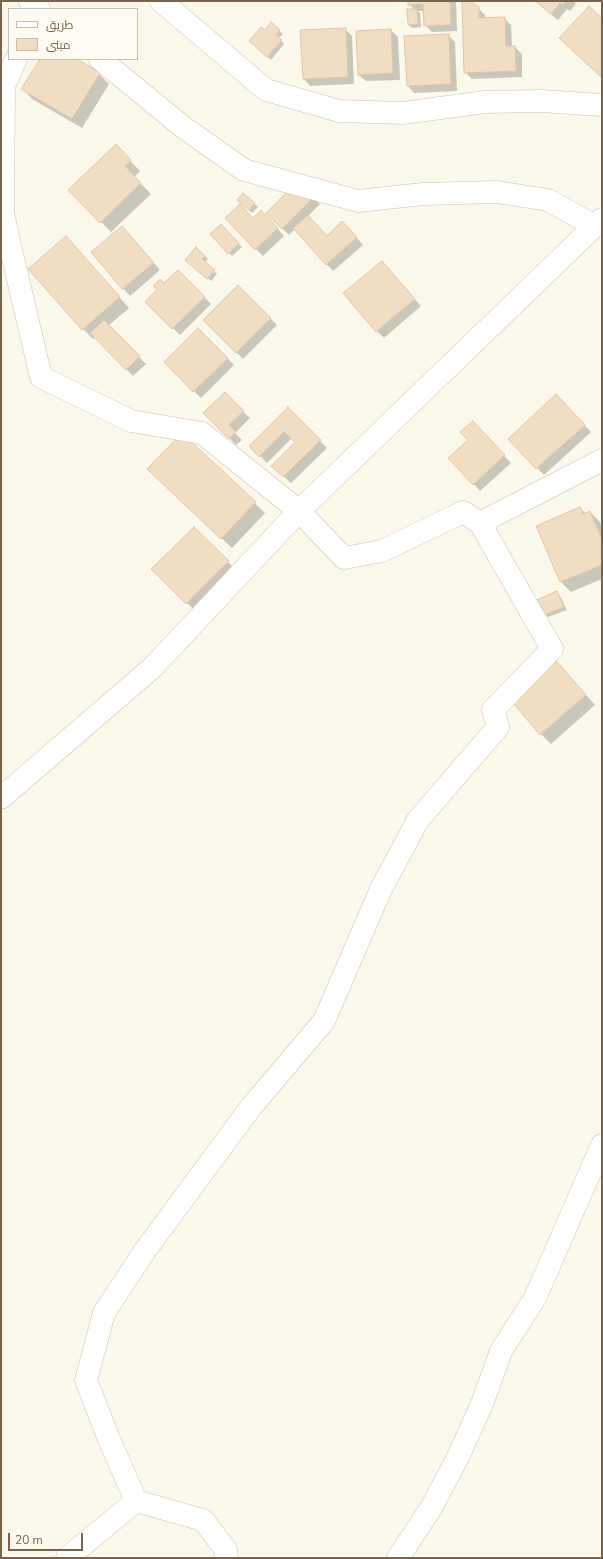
<!DOCTYPE html>
<meta charset="utf-8">
<style>
body{margin:0}
#map{position:relative;width:603px;height:1559px;overflow:hidden;background:#fcf8eb;font-family:"Nunito Sans",Cairo,sans-serif}
canvas{display:block}
.frame{position:absolute;inset:0;border:2px solid #77634e;pointer-events:none}
.legend{position:absolute;left:8px;top:8px;width:130px;height:52px;box-sizing:border-box;background:#fefbf2;border:1px solid #c8beb0;margin:0;padding:5px 7px;list-style:none;font-size:12px;color:#77634e}
.legend li{display:flex;align-items:center;gap:8px;height:20px}
.legend b{width:20px;border:1px solid #c8beb0}
.scale{position:absolute;left:8px;top:1533px;width:75px;height:18px;box-sizing:border-box;border:2px solid #77634e;border-top:0;padding-left:5px;font-size:12px;line-height:14px;white-space:nowrap;color:#77634e;-webkit-text-stroke:3px #fefbf2;paint-order:stroke}
</style>
<div id="map">
<canvas width="603" height="1559"></canvas>
<div class="frame"></div>
<ul class="legend">
<li><b style="height:5px;background:#fff"></b>طريق</li>
<li><b style="height:11px;background:#f1ddc3"></b>مبنى</li>
</ul>
<div class="scale">20 m</div>
</div>
<script>
const g = document.querySelector('canvas').getContext('2d');
g.lineJoin = 'round';
function fillPath(path, color) { g.fillStyle = color; g.fill(path, 'evenodd'); }
const poly = rows => new Path2D(rows.map(r => 'M' + r).join(''));
function stroke(path, color, width, dash) { g.strokeStyle = color; g.lineWidth = width; g.lineCap = dash ? 'butt' : 'round'; g.setLineDash(dash || []); g.stroke(path); }
fillPath(poly([
 [409,1,456,1,457,31,432,32,425,25,424,11,417,11,420,13,421,27,412,28,409,24,415,10,409,4],
 [463,1,468,1,478,8,485,15,485,19,504,18,511,25,512,47,515,47,522,54,522,77,472,79,465,72],
 [535,1,573,1,576,4,570,11,567,9,558,20],
 [271,23,283,34,278,38,284,44,271,60,253,44],
 [345,29,352,36,354,84,310,86,304,79,301,31],
 [391,30,398,37,400,80,366,81,359,75],
 [448,35,455,42,457,91,414,93,408,86],
 [41,59,75,59,99,74,109,84,82,128,32,99,23,89],
 [116,146,140,171,134,177,151,194,111,232,70,190],
 [243,194,258,207,252,213,238,200],
 [314,198,320,204,308,216,327,237,349,229,363,245,333,271,295,229,289,235,267,213],
 [268,218,284,236,263,256,256,249,253,219],
 [221,226,242,247,232,256,211,234],
 [129,234,160,270,130,296,92,253],
 [75,247,129,308,108,326,146,364,133,376,95,337,93,339,83,329,30,269],
 [205,256,208,259,205,263,217,274,211,281,190,263],
 [388,269,421,306,384,338,377,331],
 [178,271,211,304,180,335,146,302],
 [238,287,277,325,243,359,205,320],
 [198,329,234,365,201,398,165,362],
 [225,394,250,418,235,433,242,440,236,445,205,413],
 [563,402,591,432,544,475,509,439],
 [288,408,327,448,291,483,272,466,296,442,292,438,267,463,250,446],
 [479,429,511,463,480,491,474,484],
 [182,434,265,513,232,548,159,479],
 [580,508,586,514,590,512,600,522,602,528,602,579,571,592,561,582,538,526],
 [194,528,238,572,197,613,153,569],
 [557,592,560,596,567,610,548,617,545,614],
 [554,659,595,705,551,744,541,734]
]), '#0003');
const building = poly([
 [408,1,450,1,451,25,424,26,423,4,408,5,408,1],
 [462,1,470,1,479,7,479,18,505,17,506,46,515,46,516,71,464,73,462,1],
 [535,1,566,1,563,5,560,3,551,14,535,1],
 [589,6,602,18,602,78,559,38,589,6],
 [407,9,417,9,418,24,408,25,407,9],
 [271,22,280,30,276,35,282,40,267,57,249,41,261,27,265,30,271,22],
 [346,28,348,77,303,79,300,30,346,28],
 [391,29,393,73,358,75,356,31,391,29],
 [449,34,451,84,407,86,404,36,449,34],
 [40,59,77,59,100,73,72,119,21,89,40,59],
 [116,144,131,160,125,166,141,183,100,223,68,190,116,144],
 [291,188,314,197,282,229,266,213,291,188],
 [243,193,255,203,249,210,237,200,243,193],
 [240,204,253,218,261,210,278,228,255,250,225,218,240,204],
 [308,215,327,236,342,221,357,237,326,265,293,228,308,215],
 [221,224,239,243,228,254,210,234,221,224],
 [122,226,154,263,122,289,91,252,122,226],
 [66,236,120,297,82,330,28,269,66,236],
 [196,247,205,256,202,259,215,270,207,279,185,260,196,247],
 [382,261,415,299,376,332,343,293,382,261],
 [178,270,205,297,172,329,145,302,157,289,153,286,160,279,164,283,178,270],
 [238,285,271,318,236,353,203,320,238,285],
 [104,320,140,356,126,370,90,333,104,320],
 [198,328,228,358,193,392,164,362,198,328],
 [225,392,244,411,229,425,236,432,229,439,203,413,225,392],
 [556,394,585,425,536,469,508,439,556,394],
 [288,407,321,440,283,477,271,466,295,442,284,432,259,457,249,446,288,407],
 [473,421,505,455,473,485,448,458,468,440,460,432,473,421],
 [182,433,256,502,221,539,147,469,182,433],
 [580,507,583,514,590,511,602,540,602,565,560,582,536,526,580,507],
 [194,527,229,561,186,604,151,569,194,527],
 [557,591,564,607,544,615,537,600,557,591],
 [554,658,586,695,540,735,508,697,554,658]
]);
fillPath(building, '#f1ddc3');
stroke(building, '#e3c6a4', 1);
const minor = poly([
 [30,1,39,9],
 [161,1,266,90,339,111,403,113,485,102,541,101,602,105],
 [16,59,4,86,3,212,9,241,41,377,131,421,202,433,299,511,344,558,382,551,463,512,480,523,602,460],
 [100,59,183,127,244,170,358,201,423,194,497,192,548,200,595,226],
 [136,1501,108,1437,86,1380,104,1313,144,1252,251,1107,324,1021,381,889,418,820,498,727,493,710,552,649,480,523],
 [67,1558,136,1501,203,1520,226,1550,226,1558],
 [398,1558,431,1508,458,1457,482,1404,501,1351,535,1298,602,1145]
]);
const tertiary = poly([
 [1,798,152,668,299,511,602,219]
]);
stroke(minor, '#cec2b0', 23);
stroke(tertiary, '#cec2b0', 23);
stroke(minor, '#fff', 22);
stroke(tertiary, '#fff', 22);
</script>
